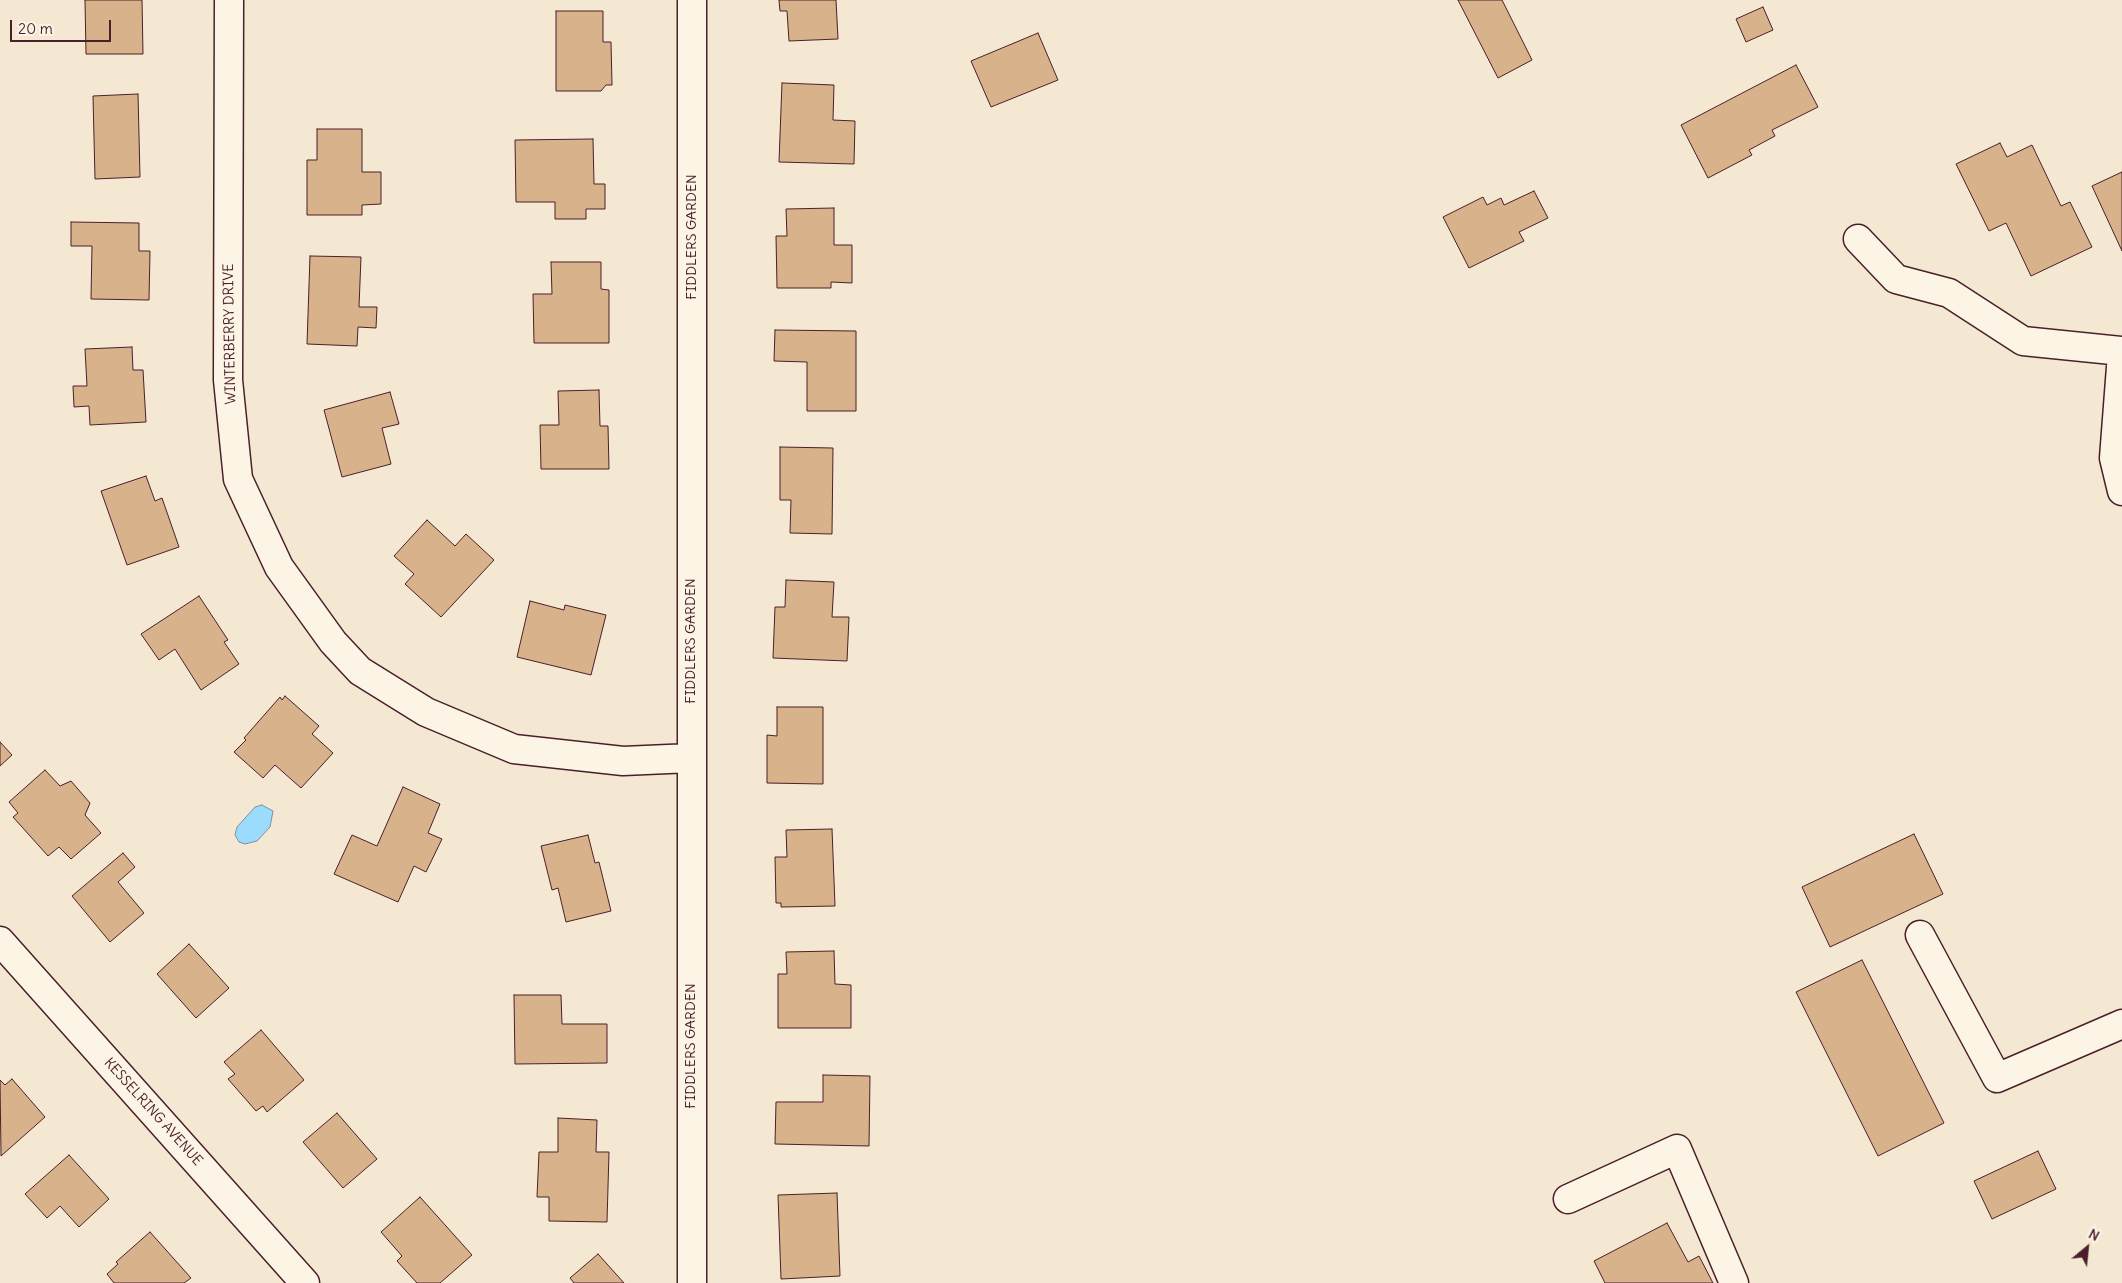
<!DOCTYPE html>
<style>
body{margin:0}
#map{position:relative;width:2122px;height:1283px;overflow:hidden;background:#f5e8d3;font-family:Delius,sans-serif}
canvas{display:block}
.north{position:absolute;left:2062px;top:1223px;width:50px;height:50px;-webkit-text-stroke:4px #fcf5e5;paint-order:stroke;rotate:28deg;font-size:14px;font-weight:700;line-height:20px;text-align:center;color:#4a1f2b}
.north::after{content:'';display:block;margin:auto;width:18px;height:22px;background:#4a1f2b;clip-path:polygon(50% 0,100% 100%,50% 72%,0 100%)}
.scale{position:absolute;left:10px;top:20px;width:101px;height:22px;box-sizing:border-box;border:2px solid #4a1f2b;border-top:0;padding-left:6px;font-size:15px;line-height:18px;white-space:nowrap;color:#4a1f2b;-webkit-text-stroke:4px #fcf5e5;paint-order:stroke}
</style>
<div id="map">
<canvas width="2122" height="1283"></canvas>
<div class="north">N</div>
<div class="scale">20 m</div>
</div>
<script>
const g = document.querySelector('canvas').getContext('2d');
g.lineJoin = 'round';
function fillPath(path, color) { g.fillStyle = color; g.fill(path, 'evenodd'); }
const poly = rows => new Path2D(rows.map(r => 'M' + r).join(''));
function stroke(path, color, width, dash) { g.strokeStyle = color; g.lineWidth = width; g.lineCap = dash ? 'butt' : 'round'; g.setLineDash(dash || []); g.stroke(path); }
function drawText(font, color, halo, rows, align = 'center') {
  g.font = font + ' Delius,sans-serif'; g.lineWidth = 5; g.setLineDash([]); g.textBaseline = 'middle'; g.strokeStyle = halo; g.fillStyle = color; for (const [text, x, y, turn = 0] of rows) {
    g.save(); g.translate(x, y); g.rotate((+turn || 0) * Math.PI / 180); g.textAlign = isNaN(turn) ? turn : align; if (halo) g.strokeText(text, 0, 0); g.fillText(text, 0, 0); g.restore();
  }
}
const water = poly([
 [262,805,273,811,270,827,257,841,245,844,239,842,235,835,237,827,255,807,262,805]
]);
fillPath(water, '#9bdbfc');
stroke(water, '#7b90a8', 1);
const building = poly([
 [85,0,142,0,143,54,86,54,85,0],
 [779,0,836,0,838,39,789,41,787,11,780,11,779,0],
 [1458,0,1502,0,1532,60,1498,78,1458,0],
 [1763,7,1773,30,1746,42,1736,19,1763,7],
 [556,11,603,11,603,42,611,42,612,85,606,85,601,91,556,91,556,11],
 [1038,33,1058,80,991,107,971,61,1038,33],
 [1796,65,1818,107,1772,130,1775,136,1749,150,1752,155,1708,178,1681,125,1796,65],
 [782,83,834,85,833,120,855,121,854,164,779,162,782,83],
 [138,94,140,177,95,179,93,96,138,94],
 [317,129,362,129,362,172,381,172,381,204,362,205,362,215,307,215,307,160,317,160,317,129],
 [593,139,594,184,605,184,605,209,586,209,586,219,555,219,555,202,516,202,515,140,593,139],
 [2000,143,2007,157,2032,145,2061,206,2070,202,2092,247,2031,276,2006,223,1989,231,1956,164,2000,143],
 [2122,172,2122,251,2092,186,2122,172],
 [1534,191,1548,218,1519,232,1524,241,1469,268,1443,217,1483,197,1487,205,1501,198,1504,205,1534,191],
 [834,208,834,245,852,245,852,283,831,282,831,288,777,288,776,236,787,236,786,209,834,208],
 [71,222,139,223,139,251,150,251,149,300,91,299,92,246,71,246,71,222],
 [310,256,361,257,359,307,377,307,376,328,358,327,357,346,307,344,310,256],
 [551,262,601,262,601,289,609,290,609,343,534,343,533,294,552,294,551,262],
 [775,330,856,331,856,411,807,411,807,362,774,361,775,330],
 [132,347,133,370,143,370,146,422,90,425,89,406,74,407,73,386,87,386,85,349,132,347],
 [599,390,600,426,608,426,609,469,541,469,540,425,559,425,558,391,599,390],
 [390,392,399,424,382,428,391,464,342,477,324,410,390,392],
 [780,447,833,448,832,534,790,533,791,500,780,500,780,447],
 [146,476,155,501,162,498,179,547,127,565,101,491,146,476],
 [427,520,455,546,466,534,494,560,441,617,405,584,414,574,394,556,427,520],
 [786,580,834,582,832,617,849,617,847,661,773,658,775,607,785,607,786,580],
 [199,596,228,640,224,642,239,664,201,690,175,649,159,660,141,634,199,596],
 [530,601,564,610,565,605,606,615,591,675,517,657,530,601],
 [285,696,319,726,312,734,333,753,301,788,275,765,263,778,234,752,246,740,244,738,280,697,282,700,285,696],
 [777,707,823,707,823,784,767,783,767,735,777,736,777,707],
 [0,742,12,755,0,766,0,742],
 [45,770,60,786,71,781,90,803,85,815,101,833,71,859,59,847,48,856,13,817,18,813,9,802,45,770],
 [403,787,440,804,428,833,442,839,426,872,414,866,398,902,334,874,352,835,377,846,403,787],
 [832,829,835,906,781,907,781,903,776,903,775,857,787,857,786,830,832,829],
 [1914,834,1943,894,1830,947,1802,887,1914,834],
 [588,835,595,863,599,862,611,911,566,922,558,888,552,890,541,846,588,835],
 [123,853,135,867,118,882,144,913,110,942,72,896,123,853],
 [189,944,229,988,196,1018,157,974,189,944],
 [834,951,835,984,851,985,851,1028,778,1028,778,974,787,974,786,952,834,951],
 [1862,960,1944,1123,1878,1156,1796,992,1862,960],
 [514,995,561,995,562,1024,607,1024,607,1063,515,1064,514,995],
 [261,1030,304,1080,267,1112,263,1106,256,1111,228,1079,235,1074,224,1062,261,1030],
 [823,1075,870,1076,869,1146,775,1144,776,1102,823,1102,823,1075],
 [12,1079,45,1117,1,1156,0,1080,5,1085,12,1079],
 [337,1113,377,1159,343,1188,303,1142,337,1113],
 [558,1118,597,1120,596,1152,609,1152,607,1222,549,1221,549,1197,537,1197,539,1152,558,1152,558,1118],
 [2038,1151,2056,1189,1992,1219,1974,1181,2038,1151],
 [69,1155,109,1199,79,1227,60,1206,47,1218,25,1194,69,1155],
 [837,1193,840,1276,781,1279,778,1195,837,1193],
 [420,1197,472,1255,440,1283,417,1283,397,1261,402,1256,381,1232,420,1197],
 [1667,1223,1688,1262,1699,1256,1713,1283,1605,1283,1594,1261,1667,1223],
 [150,1232,191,1278,184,1283,114,1283,107,1274,118,1264,116,1262,150,1232],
 [598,1254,624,1283,574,1283,570,1278,598,1254]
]);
fillPath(building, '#d8b28a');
stroke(building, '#4a1f2b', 1);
const minor = poly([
 [229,0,228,380,238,479,279,567,333,642,360,671,426,712,514,749,623,761,691,758],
 [1858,239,1896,279,1949,293,2023,341,2122,351],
 [2122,354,2114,458,2122,491],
 [1920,935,1997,1078,2122,1024],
 [0,941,305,1283],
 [1568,1199,1677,1149,1734,1283],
 [692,1283,692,0]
]);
stroke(minor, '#4a1f2b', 31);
stroke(minor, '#fcf5e5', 28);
drawText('14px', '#4a1f2b', '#fcf5e5', [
 ["FIDDLERS GARDEN",692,237,-90],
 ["WINTERBERRY DRIVE",230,334,-91],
 ["FIDDLERS GARDEN",691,641,-90],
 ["FIDDLERS GARDEN",691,1046,-90],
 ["KESSELRING AVENUE",153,1112,48]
]);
</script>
